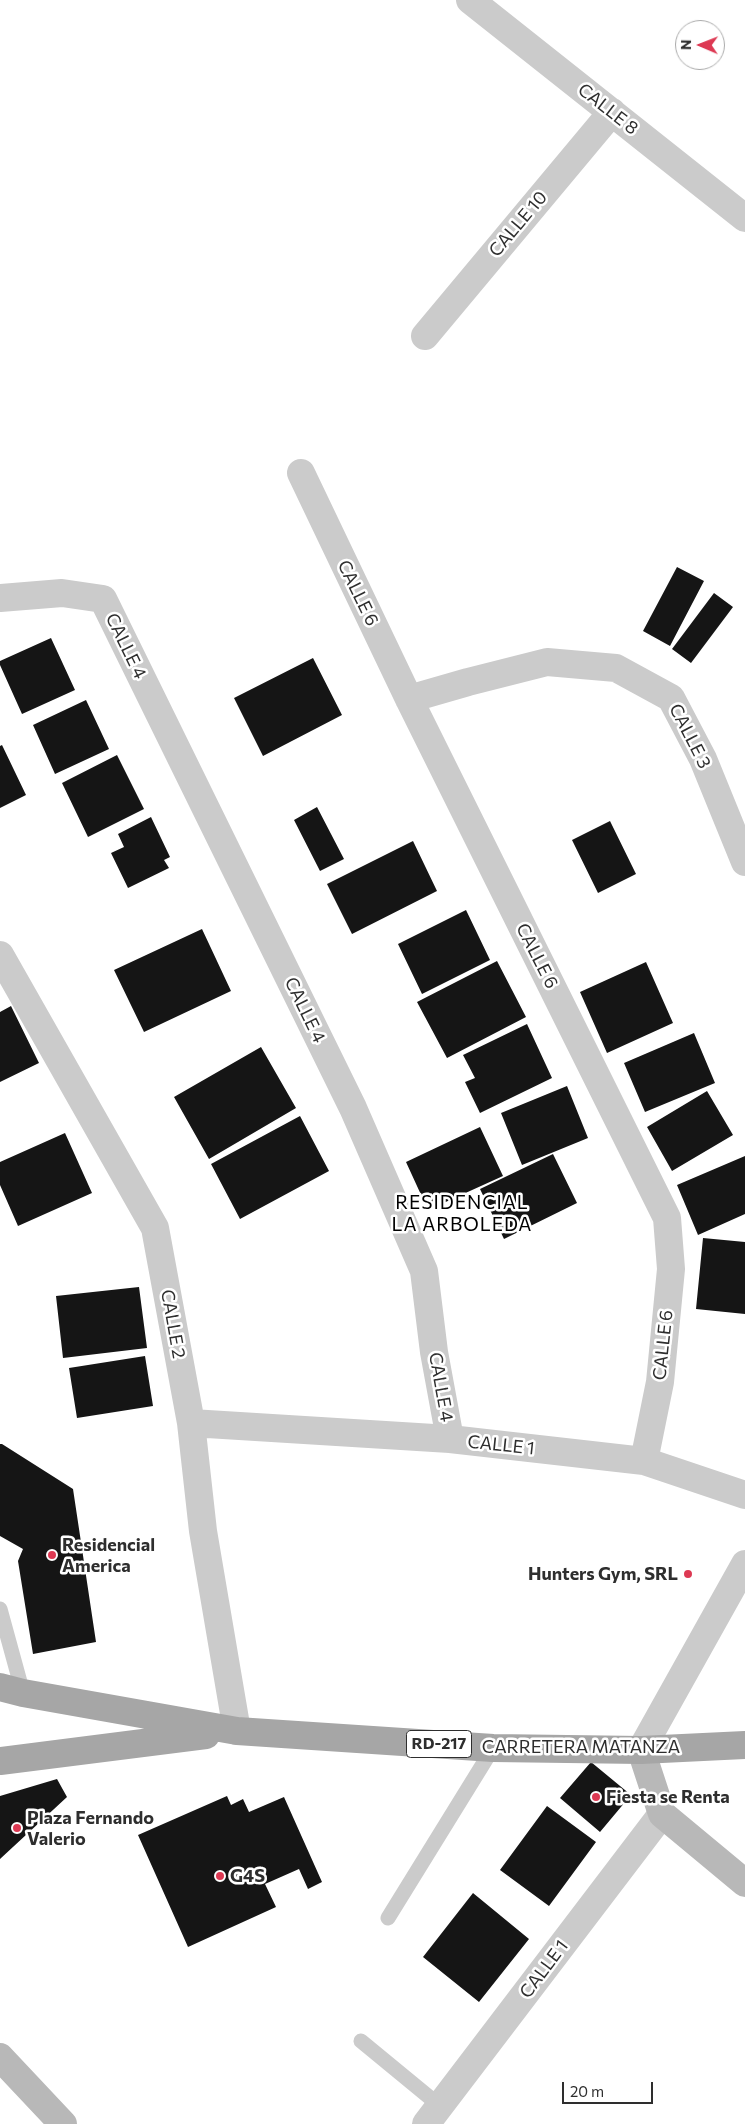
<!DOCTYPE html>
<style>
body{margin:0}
#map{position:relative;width:745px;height:2124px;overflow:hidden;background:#fff;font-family:Commissioner,sans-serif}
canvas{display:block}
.north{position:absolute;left:675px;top:20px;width:50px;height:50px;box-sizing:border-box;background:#fff;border:1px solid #ababab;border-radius:50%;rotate:271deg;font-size:14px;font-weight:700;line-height:20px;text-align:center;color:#2e2e2e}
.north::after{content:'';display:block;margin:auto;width:18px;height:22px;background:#dd3953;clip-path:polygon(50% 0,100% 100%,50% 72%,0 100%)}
.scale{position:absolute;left:562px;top:2082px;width:91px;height:22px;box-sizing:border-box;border:2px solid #2e2e2e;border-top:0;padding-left:6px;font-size:15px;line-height:18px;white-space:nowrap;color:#2e2e2e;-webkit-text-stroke:4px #fff;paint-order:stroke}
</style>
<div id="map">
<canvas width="745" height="2124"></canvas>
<div class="north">N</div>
<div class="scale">20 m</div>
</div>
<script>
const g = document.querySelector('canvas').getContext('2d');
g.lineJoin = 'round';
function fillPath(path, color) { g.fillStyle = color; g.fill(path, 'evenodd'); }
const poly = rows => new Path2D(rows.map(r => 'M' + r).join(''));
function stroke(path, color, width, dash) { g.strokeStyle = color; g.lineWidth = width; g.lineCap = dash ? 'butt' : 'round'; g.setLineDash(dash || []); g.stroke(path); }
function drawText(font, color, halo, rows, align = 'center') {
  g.font = font + ' Commissioner,sans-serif'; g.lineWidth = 5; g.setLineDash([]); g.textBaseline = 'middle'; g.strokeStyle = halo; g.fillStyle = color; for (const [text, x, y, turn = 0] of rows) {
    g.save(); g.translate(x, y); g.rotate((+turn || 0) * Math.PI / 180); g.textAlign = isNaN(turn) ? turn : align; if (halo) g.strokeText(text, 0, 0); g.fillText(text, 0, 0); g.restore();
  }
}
fillPath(poly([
 [677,567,704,581,670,646,643,631],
 [714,593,733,607,691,663,672,649],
 [51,638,75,690,22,714,0,665,0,661],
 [313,658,342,715,263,756,234,698],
 [86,700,109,749,55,774,33,725],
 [2,745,26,795,0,808,0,746],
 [117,755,144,809,88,837,62,783],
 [317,807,344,859,320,871,294,820],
 [151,817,170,857,164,860,169,868,128,888,111,853,124,847,118,834],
 [610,821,636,874,598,893,572,840],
 [413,841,437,891,352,934,327,884],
 [466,910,490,960,422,994,398,944],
 [202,929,231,991,144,1032,114,970],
 [497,961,526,1017,447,1058,417,1002],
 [646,962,673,1023,607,1053,580,992],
 [11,1006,39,1063,0,1082,0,1012],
 [527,1024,552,1078,480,1113,465,1082,475,1078,463,1055],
 [694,1033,715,1083,645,1112,624,1063],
 [261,1047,296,1108,209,1159,174,1097],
 [567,1086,588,1138,522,1165,501,1113],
 [707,1091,733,1135,672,1171,647,1127],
 [300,1116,329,1171,240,1219,211,1164],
 [480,1127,503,1176,428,1210,406,1162],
 [65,1133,92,1193,18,1226,0,1185,0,1162],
 [553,1154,577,1203,504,1239,480,1189],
 [745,1156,745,1214,698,1235,677,1185],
 [703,1238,745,1242,745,1314,696,1309],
 [139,1287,147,1348,63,1358,56,1296],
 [145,1356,153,1406,77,1418,69,1368],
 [0,1444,2,1444,73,1489,96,1642,33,1654,18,1561,23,1549,0,1536],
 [591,1762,631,1795,600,1832,560,1798],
 [57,1779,67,1797,0,1859,0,1796],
 [227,1796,231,1805,243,1799,249,1812,284,1797,322,1882,308,1889,299,1869,265,1884,276,1907,188,1947,138,1835],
 [547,1806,596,1842,549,1906,500,1870],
 [473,1893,529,1939,479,2002,423,1957]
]), '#151515');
stroke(poly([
 [0,1609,23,1693],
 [388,1918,493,1748],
 [361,2041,440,2106]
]), '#cbcbcb', 15);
stroke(poly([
 [470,0,745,218],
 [425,336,612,112],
 [301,473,409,699,667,1218,671,1269,660,1382,644,1461],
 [0,598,62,593,103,599,353,1108,424,1271,434,1352,450,1439],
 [409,699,468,682,547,662,616,668,671,698,703,759,745,862],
 [0,955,155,1228,191,1423,203,1531,237,1731],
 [191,1423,450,1439,644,1461,745,1495],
 [641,1750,745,1564],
 [426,2124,662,1814]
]), '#cbcbcb', 28);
stroke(poly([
 [641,1750,662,1814,745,1883],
 [0,2057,63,2124]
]), '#b8b8b8', 28);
stroke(poly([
 [0,1687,23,1693,237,1731,493,1748,641,1750,745,1745],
 [0,1761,206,1735]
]), '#a6a6a6', 28);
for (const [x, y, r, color] of [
 [52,1555,5,"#dd3953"],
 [688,1574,5,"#dd3953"],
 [596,1797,5,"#dd3953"],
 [17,1828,5,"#dd3953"],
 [220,1876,5,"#dd3953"]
]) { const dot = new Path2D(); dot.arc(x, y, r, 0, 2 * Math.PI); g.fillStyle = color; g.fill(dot); stroke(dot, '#fff', 2); }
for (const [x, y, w] of [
 [439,1744,65]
]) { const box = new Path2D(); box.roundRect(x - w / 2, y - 13.5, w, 27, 4); g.fillStyle = '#fff'; g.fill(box); stroke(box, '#2e2e2e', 1); }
drawText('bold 16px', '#2e2e2e', null, [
 ["RD-217",439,1744]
]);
drawText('18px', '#2e2e2e', '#fff', [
 ["CALLE 8",608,109,38],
 ["CALLE 10",518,224,-50],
 ["CALLE 6",358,593,64],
 ["CALLE 4",126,646,64],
 ["CALLE 3",690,736,63],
 ["CALLE 6",537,956,63],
 ["CALLE 4",305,1010,64],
 ["CALLE 2",173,1324,80],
 ["CALLE 6",663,1345,-84],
 ["CALLE 4",441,1387,80],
 ["CALLE 1",501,1445,6],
 ["CARRETERA MATANZA",581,1747],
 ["CALLE 1",544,1969,-53]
]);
drawText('bold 18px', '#2e2e2e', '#fff', [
 ["Residencial",62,1545],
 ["America",62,1566],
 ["Hunters Gym, SRL",678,1574,"right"],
 ["Fiesta se Renta",606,1797],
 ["Plaza Fernando",27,1818],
 ["Valerio",27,1839],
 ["G4S",230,1876]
], 'left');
g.letterSpacing = '1px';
drawText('19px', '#000', '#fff', [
 ["RESIDENCIAL",462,1203],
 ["LA ARBOLEDA",462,1225]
]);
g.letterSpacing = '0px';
</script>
